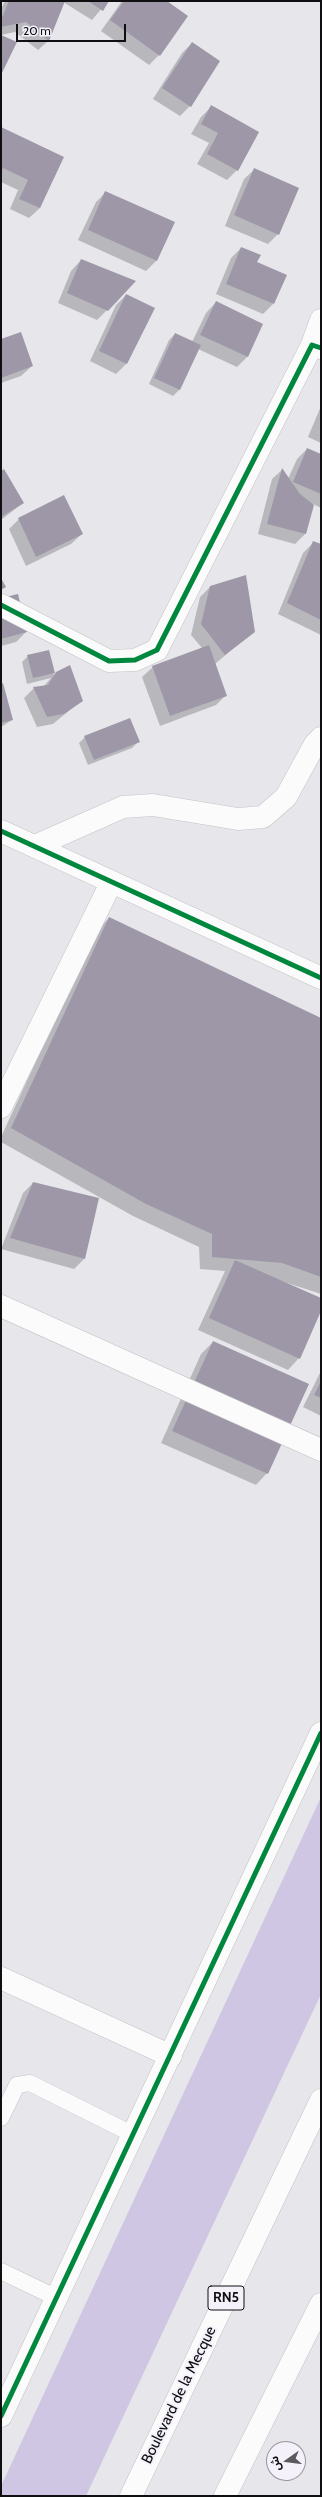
<!DOCTYPE html>
<meta charset="utf-8">
<style>
body{margin:0}
#map{position:relative;width:322px;height:2497px;overflow:hidden;background:#e7e6eb;font-family:Cabin,"Noto Sans Arabic",sans-serif}
canvas{display:block}
.frame{position:absolute;inset:0;border:2px solid #0f0e11;pointer-events:none}
.north{position:absolute;left:266px;top:2441px;width:40px;height:40px;box-sizing:border-box;background:#f4f1fb;border:1px solid #98969d;border-radius:50%;rotate:256deg;font-size:11px;font-weight:700;line-height:16px;text-align:center;color:#0f0e11}
.north::after{content:'';display:block;margin:auto;width:14px;height:18px;background:#5b5a5d;clip-path:polygon(50% 0,100% 100%,50% 72%,0 100%)}
.scale{position:absolute;left:16px;top:24px;width:110px;height:18px;box-sizing:border-box;border:2px solid #0f0e11;border-top:0;padding-left:5px;font-size:12px;line-height:14px;white-space:nowrap;color:#0f0e11;-webkit-text-stroke:3px #f4f1fb;paint-order:stroke}
</style>
<div id="map">
<canvas width="322" height="2497"></canvas>
<div class="frame"></div>
<div class="north">ش</div>
<div class="scale">20 m</div>
</div>
<script>
const g = document.querySelector('canvas').getContext('2d');
g.lineJoin = 'round';
function fillPath(path, color) { g.fillStyle = color; g.fill(path, 'evenodd'); }
const poly = rows => new Path2D(rows.map(r => 'M' + r).join(''));
function stroke(path, color, width, dash) { g.strokeStyle = color; g.lineWidth = width; g.lineCap = dash ? 'butt' : 'round'; g.setLineDash(dash || []); g.stroke(path); }
function drawText(font, color, halo, rows, align = 'center') {
  g.font = font + ' Cabin,sans-serif'; g.lineWidth = 4; g.setLineDash([]); g.textBaseline = 'middle'; g.strokeStyle = halo; g.fillStyle = color; for (const [text, x, y, turn = 0] of rows) {
    g.save(); g.translate(x, y); g.rotate((+turn || 0) * Math.PI / 180); g.textAlign = isNaN(turn) ? turn : align; if (halo) g.strokeText(text, 0, 0); g.fillText(text, 0, 0); g.restore();
  }
}
fillPath(poly([
 [321,1797,321,1994,86,2496,1,2496,1,2486]
]), '#cec6e3');
fillPath(poly([
 [5,1,108,1,92,20,63,2,48,41,38,50,15,32,1,35,1,9],
 [122,1,165,1,186,16,159,55,149,65,101,31],
 [192,43,190,106,180,116,153,99,182,53],
 [211,107,258,132,237,170,227,180,197,164,209,143,191,134,201,117],
 [1,128,62,157,40,208,29,218,10,209,18,190,1,182],
 [255,169,278,234,268,244,225,226,244,179],
 [106,192,157,260,146,271,78,240,96,202],
 [241,248,273,304,263,314,216,294,231,258],
 [81,260,107,310,97,320,58,303,71,271],
 [126,295,153,308,126,364,116,374,90,361,116,305],
 [216,302,262,324,247,357,237,367,198,349,179,390,173,396,149,384,169,340,175,334,192,342,206,313],
 [1,340,32,366,21,376,1,383],
 [321,406,321,443,308,437],
 [307,449,321,455,321,508,313,504,305,534,295,544,258,534,272,479,282,470,288,479,297,459],
 [1,472,23,503,1,520],
 [19,519,82,534,71,544,26,566,9,529],
 [313,543,321,546,321,635,278,614,303,553],
 [210,587,254,631,215,664,226,695,216,705,160,726,142,677,153,667,202,648,191,635,200,597],
 [1,599,26,632,16,642,1,646],
 [48,651,54,675,82,700,53,724,37,727,24,698,34,688,44,686,51,678,27,684,22,662,28,656],
 [1,685,12,720,1,727],
 [85,737,138,742,132,748,88,765,79,743],
 [109,918,321,1019,321,1294,275,1279,321,1299,321,1309,299,1358,288,1370,198,1330,225,1271,200,1269,199,1247,133,1216,1,1142,1,1137,96,931],
 [33,1183,98,1199,84,1259,74,1269,1,1249,23,1193],
 [213,1342,267,1473,256,1485,161,1443,201,1354],
 [321,1371,321,1416,303,1407]
]), '#0003');
fillPath(poly([
 [9,1,65,1,49,41,26,22,1,27,1,20],
 [88,1,109,1,103,11],
 [124,1,167,1,188,16,160,56,110,20],
 [1,35,17,42,1,75],
 [192,42,220,61,191,107,162,88],
 [211,105,259,132,238,171,207,154,218,133,201,124],
 [1,127,64,157,40,208,19,199,28,180,3,168,1,173],
 [254,168,299,188,279,235,234,215],
 [105,191,175,222,157,261,88,230],
 [241,247,261,255,257,262,287,275,274,304,226,284],
 [81,259,136,281,108,311,67,293],
 [126,294,155,308,127,364,99,351],
 [216,301,263,324,248,357,200,335],
 [21,332,33,366,1,378,1,339],
 [175,333,201,345,180,390,154,378],
 [307,448,321,454,321,494,293,482],
 [282,468,300,494,314,505,306,534,267,524],
 [4,469,24,503,1,517,1,471],
 [64,495,83,534,36,557,18,518],
 [313,541,321,544,321,620,287,603],
 [246,575,255,632,225,655,201,624,210,586],
 [1,578,6,587,1,590],
 [18,594,27,632,1,639,1,598],
 [209,645,227,696,170,716,152,666],
 [49,650,55,673,33,678,27,655],
 [70,665,83,701,64,714,47,717,33,687,48,685,56,672],
 [3,683,13,720,1,723,1,684],
 [130,718,140,742,94,760,84,736],
 [109,917,321,1018,321,1277,282,1263,212,1257,212,1234,146,1204,11,1128],
 [33,1182,99,1198,85,1259,10,1238],
 [235,1260,321,1298,321,1311,300,1359,209,1318],
 [213,1341,309,1384,268,1474,172,1431],
 [321,1381,321,1398,314,1395]
]), '#9d97a8');
const lane = poly([
 [1,2118,17,2085,30,2083,134,2135],
 [1,2271,57,2298]
]);
const street = poly([
 [312,345,321,320],
 [1,605,109,661,135,660,157,650,312,345,321,348],
 [1,831,321,978],
 [35,846,123,807,153,805,238,819,263,817,286,797,315,744,321,738],
 [1,1107,111,883],
 [1,1306,321,1450],
 [1,1978,171,2056],
 [1,2416,321,1733]
]);
const primary = poly([
 [131,2496,321,2100],
 [225,2496,321,2304]
]);
stroke(lane, '#c3c2c6', 17);
stroke(street, '#c3c2c6', 23);
stroke(primary, '#c3c2c6', 23);
stroke(lane, '#fbfbfc', 16);
stroke(street, '#fbfbfc', 22);
stroke(primary, '#fbfbfc', 22);
stroke(poly([
 [1,605,109,661,135,660,157,650,312,345,321,348],
 [1,831,321,978],
 [1,2416,321,1733]
]), '#00873e', 5);
for (const [x, y, w] of [
 [226,2298,36]
]) { const box = new Path2D(); box.roundRect(x - w / 2, y - 12, w, 24, 3); g.fillStyle = '#f4f1fb'; g.fill(box); stroke(box, '#0f0e11', 1); }
drawText('bold 14px', '#0f0e11', null, [
 ["RN5",226,2298]
]);
drawText('15px', '#0f0e11', '#f4f1fb', [
 ["Boulevard de la Mecque",179,2395,-64]
]);
</script>
